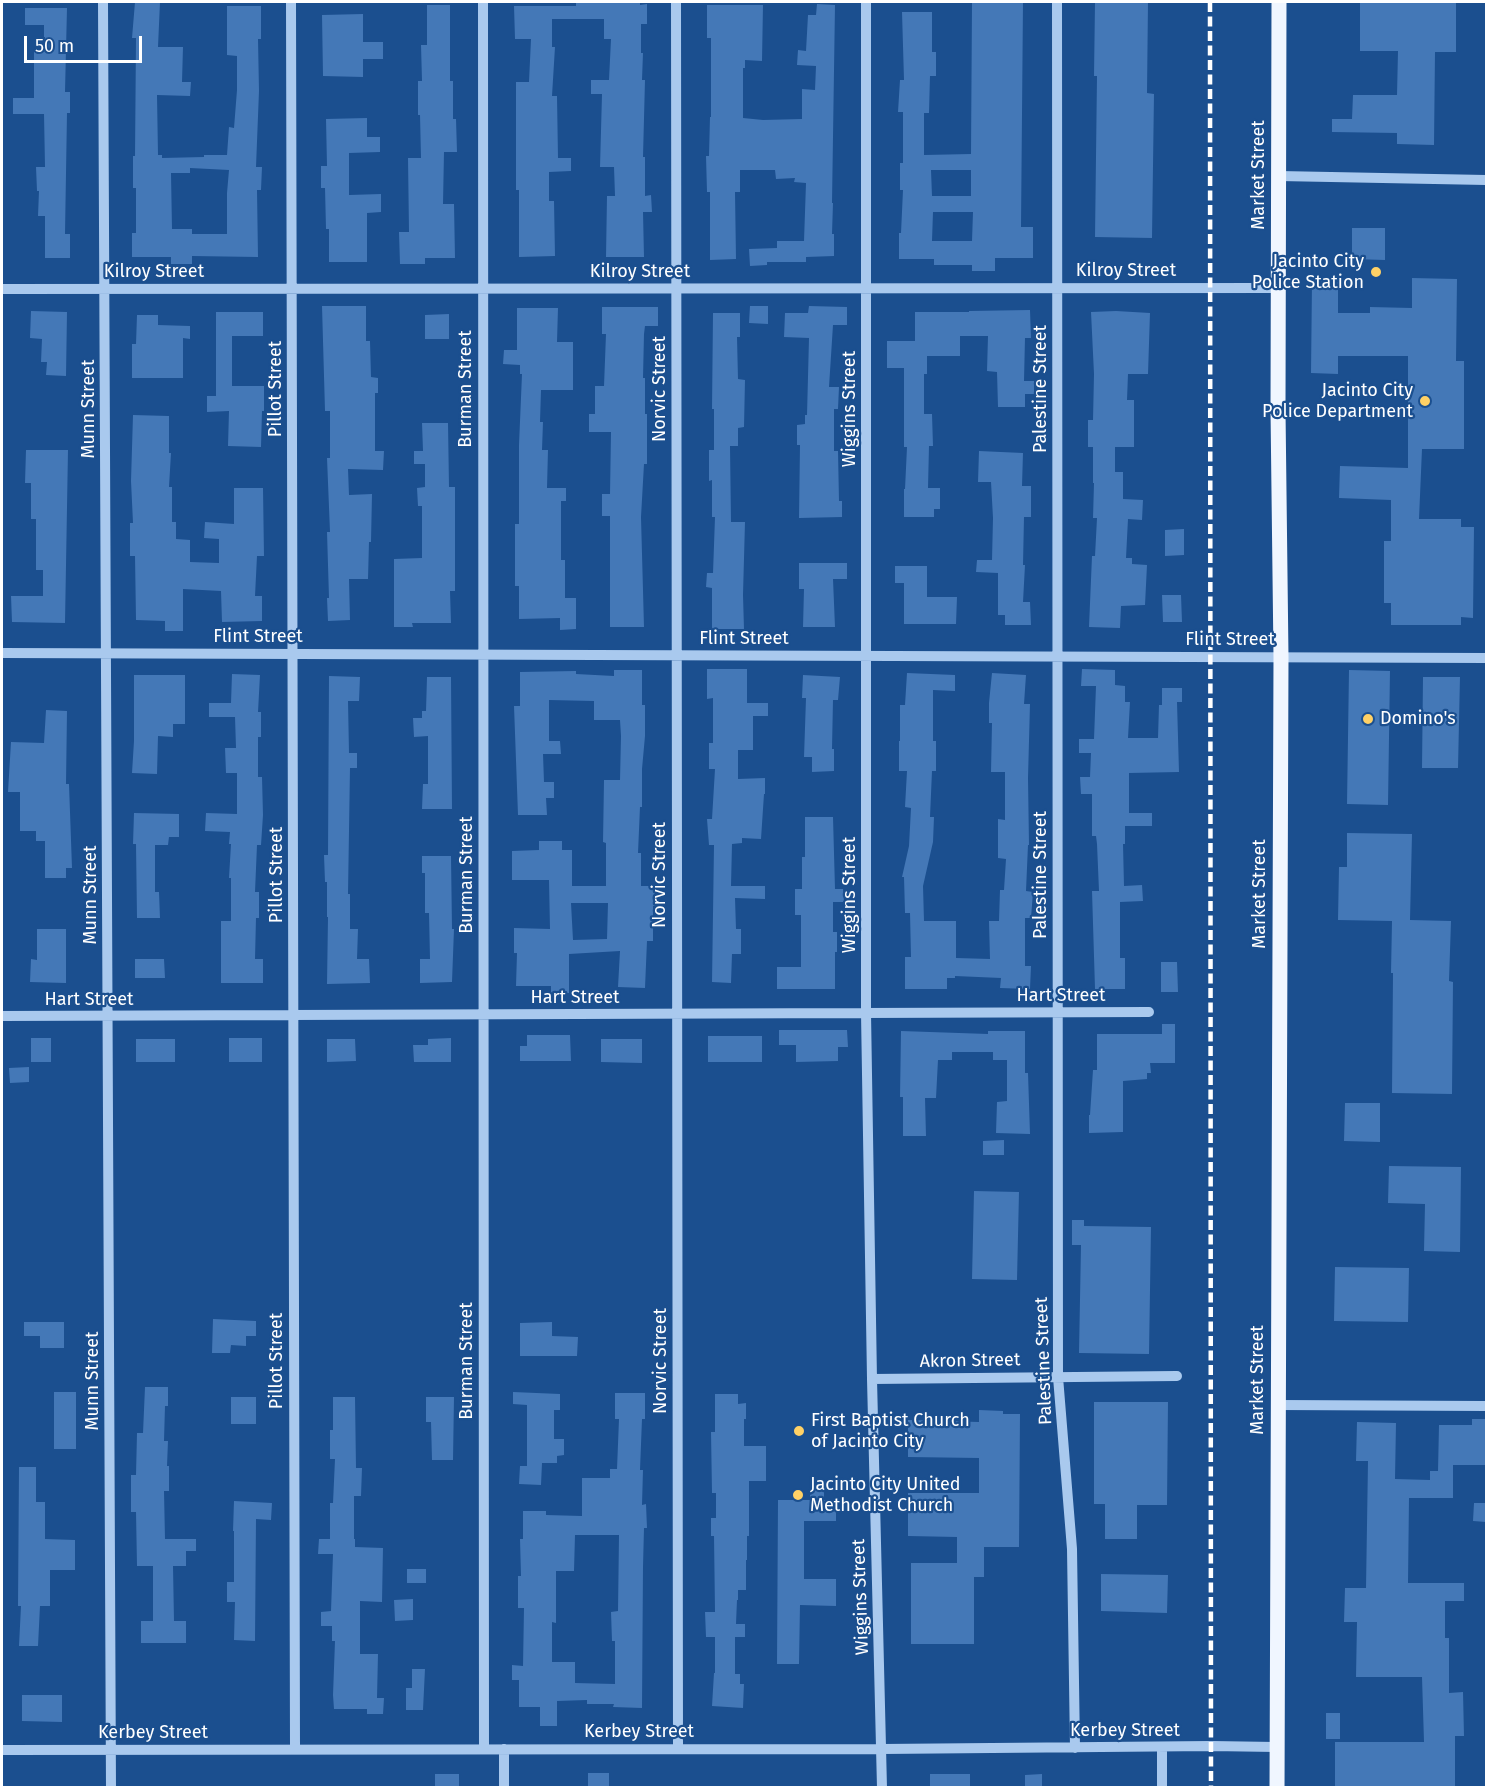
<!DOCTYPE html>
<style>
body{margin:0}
#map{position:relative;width:1488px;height:1789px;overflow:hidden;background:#1b4f8f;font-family:"Fira Sans",sans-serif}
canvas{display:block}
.frame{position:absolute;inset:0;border:3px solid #fff;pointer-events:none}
.scale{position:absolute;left:24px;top:36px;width:118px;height:27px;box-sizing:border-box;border:3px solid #fff;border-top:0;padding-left:8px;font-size:18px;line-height:21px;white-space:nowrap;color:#fff;-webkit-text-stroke:4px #1b4f8f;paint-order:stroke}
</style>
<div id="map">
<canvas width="1488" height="1789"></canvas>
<div class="frame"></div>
<div class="scale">50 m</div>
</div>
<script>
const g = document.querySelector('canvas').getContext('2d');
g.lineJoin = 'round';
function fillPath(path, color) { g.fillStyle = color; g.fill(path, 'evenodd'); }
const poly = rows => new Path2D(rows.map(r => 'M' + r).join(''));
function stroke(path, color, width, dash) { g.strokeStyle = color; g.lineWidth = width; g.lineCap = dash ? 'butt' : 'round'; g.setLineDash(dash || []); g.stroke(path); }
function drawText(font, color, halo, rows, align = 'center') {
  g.font = font + ' "Fira Sans",sans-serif'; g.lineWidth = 4.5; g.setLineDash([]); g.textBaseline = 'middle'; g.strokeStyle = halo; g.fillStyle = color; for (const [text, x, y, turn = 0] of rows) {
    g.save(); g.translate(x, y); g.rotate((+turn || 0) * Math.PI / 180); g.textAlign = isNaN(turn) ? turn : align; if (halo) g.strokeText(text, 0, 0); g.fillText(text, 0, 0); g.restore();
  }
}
fillPath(poly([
 [135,2,160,2,158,47,183,47,182,82,191,82,190,96,157,95,158,155,162,155,162,158,204,157,204,155,227,155,229,127,234,128,237,90,237,56,227,55,227,6,261,6,261,39,258,39,259,91,256,167,262,167,261,190,257,190,258,257,192,256,192,264,171,264,171,257,132,257,132,233,136,233,136,188,133,188,133,156,135,156,136,38,132,38],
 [190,168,229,170,227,193,227,234,192,234,192,229,172,229,171,173,190,173],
 [576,2,640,2,640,5,647,4,647,24,641,24,641,53,643,53,642,80,645,80,643,157,645,157,645,196,651,195,652,212,643,212,644,257,606,257,607,196,615,196,614,167,600,167,602,94,591,94,591,80,609,80,611,39,604,39,604,19,552,19,552,47,555,47,552,96,557,96,558,158,571,158,571,171,549,172,549,201,554,201,555,256,519,257,519,190,516,190,516,82,529,82,531,39,515,39,514,6,576,6],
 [972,2,1023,2,1021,227,1033,227,1033,258,995,258,995,271,972,271,972,265,934,265,934,259,899,259,899,233,901,233,903,190,900,190,900,163,903,163,903,112,898,112,900,80,904,80,902,12,932,12,932,52,936,52,936,76,930,76,929,113,924,113,924,155,971,154],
 [931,170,971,170,971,196,932,196],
 [933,212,973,212,972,241,932,241],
 [1095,2,1148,2,1147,93,1154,94,1152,238,1095,237,1097,76,1094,76],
 [1360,2,1456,2,1456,52,1435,52,1434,145,1397,144,1397,133,1332,132,1332,119,1352,119,1353,95,1397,95,1398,51,1360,51],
 [817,4,835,5,832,203,833,203,832,234,834,234,834,256,806,257,806,262,767,262,767,265,750,266,749,249,777,248,777,241,804,241,806,183,794,182,795,178,776,179,775,170,740,170,740,192,735,192,736,259,710,260,710,192,707,192,706,156,709,156,710,117,711,117,711,38,707,38,707,5,763,5,762,61,745,60,745,68,743,68,743,118,763,120,802,119,802,89,815,90,816,66,797,65,798,50,806,51,808,15,816,15],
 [427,5,450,5,450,81,453,81,453,119,456,119,457,152,444,152,443,204,454,204,455,258,425,258,425,264,400,264,399,232,409,232,408,158,421,158,420,115,418,115,418,81,422,81,421,45,427,45],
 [25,8,67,8,65,92,70,92,70,113,67,113,65,234,70,234,70,258,45,258,45,216,38,216,39,191,37,191,36,167,45,167,44,114,13,114,13,98,34,98,34,52,44,52,44,25,25,25],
 [363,14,363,42,383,42,383,59,363,59,363,77,323,76,322,15],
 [367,118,367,137,380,137,380,152,349,153,349,195,381,194,381,212,367,213,367,262,329,262,329,229,326,229,325,188,321,188,321,166,327,166,326,119],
 [1352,228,1385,228,1385,260,1352,259],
 [1412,278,1457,279,1456,361,1464,361,1464,449,1422,449,1419,519,1461,519,1461,527,1474,527,1473,618,1461,617,1461,625,1391,625,1391,603,1384,603,1384,541,1391,541,1391,500,1339,498,1340,466,1408,468,1408,356,1338,356,1338,374,1311,373,1312,281,1338,282,1338,313,1370,313,1370,307,1412,308],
 [322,306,366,306,366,341,370,341,371,377,378,378,378,393,375,393,375,451,384,451,383,470,348,469,349,495,372,494,371,542,369,542,368,579,349,579,350,620,328,621,327,598,329,598,327,532,330,532,327,458,330,458,330,411,325,411],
 [750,306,768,306,768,324,749,323],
 [809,306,847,307,847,325,833,325,829,387,839,387,838,409,834,409,834,451,838,451,839,501,842,501,842,517,799,518,800,445,797,445,797,425,805,424,805,415,807,415,809,338,784,337,785,313,808,313],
 [602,307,658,307,658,326,645,326,644,334,643,378,645,378,645,414,647,414,647,464,644,464,641,517,644,627,610,627,610,516,602,516,602,494,610,494,611,432,589,432,589,414,595,414,595,386,604,386,606,334,602,334],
 [517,308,558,308,557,342,573,342,573,390,541,390,540,422,543,422,542,450,548,450,547,488,566,488,566,501,561,501,561,560,565,560,565,598,576,598,576,629,560,630,560,618,519,619,519,586,515,586,515,524,519,524,519,445,522,374,520,374,520,365,503,364,504,350,517,350],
 [1030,310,1031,338,1025,338,1024,381,1034,381,1034,394,1025,394,1025,407,998,407,997,372,987,371,988,336,960,336,960,356,927,356,927,374,924,374,924,414,932,414,933,446,929,446,928,488,940,488,940,509,934,509,934,517,904,517,904,489,905,489,907,447,904,447,904,368,887,368,887,341,915,341,915,312,969,312,969,311],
 [31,311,67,312,66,376,46,375,47,362,41,362,42,339,30,338],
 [1116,311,1150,313,1148,374,1128,374,1127,400,1134,400,1134,447,1115,447,1115,472,1123,472,1123,499,1143,500,1142,520,1128,519,1126,558,1132,558,1132,564,1147,565,1145,605,1121,606,1120,628,1089,627,1092,556,1095,556,1097,518,1093,518,1094,483,1093,483,1093,447,1088,447,1088,420,1093,420,1094,374,1091,312],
 [216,312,263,312,263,336,232,336,232,386,264,386,264,411,262,411,261,447,228,446,229,411,207,412,207,396,216,396],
 [713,313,740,313,740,337,737,337,738,379,745,380,744,427,738,428,738,446,730,446,731,522,745,522,743,595,744,629,712,629,712,588,706,587,707,573,713,573,715,517,712,517,712,480,709,481,709,450,714,450,714,409,712,409],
 [449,314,449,339,425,339,425,315],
 [137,315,158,315,158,325,190,326,190,339,183,338,183,378,132,378,132,344,136,344],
 [133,415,169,416,169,453,171,453,169,487,172,487,172,522,176,522,176,539,190,540,190,562,219,563,219,539,204,538,205,522,234,524,234,488,263,488,264,556,257,556,255,596,262,596,262,621,222,622,221,591,183,589,183,631,165,631,165,621,136,620,135,556,130,556,130,523,133,523,131,481],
 [422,423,448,423,449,487,455,487,455,591,450,591,451,623,412,623,413,627,394,627,394,559,422,558,422,506,418,506,417,488,425,487,425,464,414,464,414,451,423,451],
 [26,450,68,450,65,623,12,622,11,596,43,596,43,570,36,570,36,519,31,519,31,483,25,483],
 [979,451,1023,453,1022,486,1031,486,1031,517,1024,517,1023,565,1025,565,1023,602,1030,602,1031,625,1005,625,1005,615,998,615,998,573,976,572,977,560,992,560,993,518,991,482,978,482],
 [1184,529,1184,555,1165,556,1165,530],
 [799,563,847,563,847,579,833,579,835,627,803,627,804,589,799,589],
 [895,566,927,566,927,597,957,597,956,624,904,624,904,583,895,583],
 [1162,595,1181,595,1182,622,1163,622],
 [707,669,747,669,747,703,768,703,768,716,753,716,753,750,738,750,738,779,765,778,765,794,764,794,761,839,742,838,742,843,732,844,731,886,765,886,765,899,735,898,736,929,741,929,741,954,732,954,731,983,712,982,714,845,709,845,707,819,712,819,715,769,709,769,709,743,713,743,713,698,707,699],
 [1082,669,1115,670,1115,685,1125,686,1125,702,1130,702,1128,738,1158,738,1159,705,1162,705,1162,688,1182,688,1182,702,1177,702,1179,772,1129,773,1129,813,1152,813,1152,826,1125,826,1125,844,1123,844,1124,886,1142,885,1143,901,1120,902,1120,958,1125,958,1125,989,1095,989,1092,891,1099,891,1097,844,1096,836,1092,836,1092,794,1081,794,1080,777,1090,777,1091,753,1079,753,1079,739,1094,739,1096,686,1081,686],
 [614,670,642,670,642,705,645,705,645,736,642,769,642,807,640,807,638,853,641,853,641,886,657,886,657,906,653,906,653,941,647,941,645,988,618,987,620,951,569,954,569,993,551,993,551,986,516,986,517,953,514,953,514,928,550,929,549,880,512,880,512,851,539,850,539,841,562,841,562,850,572,850,572,886,606,886,606,843,603,842,604,780,620,780,621,736,620,720,594,720,594,701,549,700,549,741,560,741,561,754,543,754,544,782,554,782,554,798,546,798,547,815,518,815,514,706,520,706,520,672,576,671,576,674,614,676],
 [571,903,608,903,607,939,573,940],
 [1349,670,1390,671,1388,805,1347,804],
 [907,673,955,675,955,691,933,690,933,741,936,741,936,771,932,771,930,817,934,817,933,842,923,886,924,921,956,921,956,958,990,959,989,921,999,921,1000,890,1004,890,1006,859,998,858,998,819,1005,820,1005,772,991,772,992,723,989,723,989,703,992,673,1026,675,1024,704,1030,704,1028,778,1029,845,1028,845,1026,891,1033,892,1031,918,1025,918,1025,966,1031,966,1030,989,1000,988,1001,978,955,976,955,978,947,978,947,989,905,989,905,957,911,957,910,913,905,913,904,877,902,877,909,846,911,808,905,807,907,771,899,771,899,741,900,741,900,705,905,705],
 [232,674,260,675,258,712,261,712,261,737,258,737,258,777,262,777,263,815,261,845,257,845,255,892,259,892,259,918,256,918,255,959,263,959,263,983,221,983,221,921,231,921,231,878,229,878,231,844,229,844,230,832,205,831,206,813,237,814,237,773,226,773,225,748,236,748,235,717,209,717,209,703,231,703],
 [134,675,185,675,185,724,173,724,173,737,158,736,157,774,132,773,134,741],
 [803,675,840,677,838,700,833,700,832,749,834,749,834,771,812,772,812,757,804,757,806,698,802,698],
 [329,676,360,677,359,701,348,701,349,753,357,753,357,768,350,768,348,894,350,894,350,929,358,929,357,959,369,959,370,983,327,984,328,917,327,917,327,882,325,882,324,855,328,855],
 [427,677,451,677,452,809,422,809,423,784,428,784,428,736,414,737,413,718,422,718,422,711,426,711],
 [1423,677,1460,677,1458,768,1422,768],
 [46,710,67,711,66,784,69,784,72,868,66,868,66,878,45,878,45,841,36,841,36,831,20,831,20,792,8,792,11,742,44,743],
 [134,813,179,814,179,837,169,837,168,845,155,845,155,892,159,892,160,918,137,918,136,844,133,844],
 [805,817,833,817,835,889,843,889,844,902,833,902,833,932,837,932,837,952,835,952,835,989,777,989,777,967,801,967,801,915,795,915,795,889,802,889,802,857,805,857],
 [1347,833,1412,834,1410,920,1451,921,1449,981,1453,982,1452,1094,1392,1093,1393,973,1391,973,1392,921,1338,920,1339,867,1347,867],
 [422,856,451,856,452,929,454,929,452,982,420,983,420,959,430,959,429,913,425,913,425,873,422,873],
 [37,929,66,929,66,983,30,982,31,959,37,960],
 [135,959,164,959,165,978,135,978],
 [1161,962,1177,962,1178,992,1161,992],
 [1162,1024,1175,1024,1175,1063,1150,1063,1151,1073,1147,1073,1147,1079,1123,1081,1123,1132,1089,1133,1089,1115,1090,1115,1093,1070,1097,1070,1097,1034,1162,1034],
 [779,1030,847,1030,848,1047,838,1047,838,1061,796,1062,796,1045,779,1045],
 [901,1031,988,1034,988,1031,1025,1031,1025,1073,1028,1073,1030,1134,996,1133,997,1102,1007,1101,1007,1060,993,1060,993,1052,952,1052,952,1060,938,1060,936,1098,925,1098,926,1136,903,1136,903,1097,900,1097],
 [527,1035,570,1035,571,1061,520,1061,520,1046,527,1046],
 [708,1036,762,1036,762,1062,708,1062],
 [31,1038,51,1038,51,1062,31,1062],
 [229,1038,262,1038,262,1062,229,1062],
 [451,1038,451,1062,414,1062,413,1045,428,1045,428,1039],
 [136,1039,175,1039,175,1062,136,1062],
 [327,1039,355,1039,356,1061,327,1062],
 [601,1039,642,1039,642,1063,601,1062],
 [29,1067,29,1082,10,1083,9,1068],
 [1345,1103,1380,1103,1380,1142,1344,1141],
 [1004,1140,1004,1155,983,1155,983,1141],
 [1389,1166,1461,1167,1460,1252,1424,1251,1425,1204,1388,1203],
 [974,1191,1019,1192,1017,1280,972,1279],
 [1072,1220,1084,1220,1084,1226,1151,1227,1149,1354,1079,1353,1081,1245,1072,1245],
 [1335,1267,1409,1268,1408,1322,1334,1321],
 [213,1319,256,1321,256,1336,246,1336,246,1346,231,1345,230,1353,212,1353],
 [24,1322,64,1322,64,1348,40,1348,40,1336,24,1336],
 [552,1322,552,1336,578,1337,577,1356,520,1356,520,1323],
 [145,1387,168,1387,168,1406,165,1406,164,1441,168,1441,167,1466,169,1466,169,1491,164,1491,165,1539,196,1539,196,1551,186,1551,186,1566,173,1566,174,1621,186,1621,186,1643,141,1643,141,1621,153,1621,153,1566,137,1566,136,1512,131,1512,131,1475,136,1475,137,1433,143,1433],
 [54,1392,76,1392,76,1449,54,1449],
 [513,1392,560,1394,560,1410,554,1410,554,1439,564,1439,564,1455,557,1456,557,1463,542,1463,541,1485,519,1484,520,1466,527,1466,527,1405,513,1404],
 [615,1393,645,1393,645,1419,642,1419,640,1470,643,1470,642,1505,646,1504,647,1528,644,1528,643,1567,642,1708,613,1707,614,1704,587,1704,587,1700,557,1701,557,1726,540,1726,540,1707,519,1707,519,1680,512,1680,512,1665,523,1666,524,1608,518,1608,518,1576,521,1576,520,1539,523,1539,523,1511,546,1511,546,1515,582,1516,582,1478,610,1478,610,1469,617,1469,619,1419,615,1419],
 [575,1535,619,1535,618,1611,611,1612,612,1641,615,1641,615,1684,575,1683,575,1662,552,1662,552,1622,556,1623,556,1571,574,1571],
 [715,1394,738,1394,738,1404,746,1403,746,1419,744,1419,744,1446,766,1446,766,1481,749,1481,749,1536,747,1536,747,1560,746,1560,746,1590,738,1590,738,1600,737,1600,736,1624,745,1624,745,1637,735,1637,735,1674,740,1674,740,1684,744,1684,743,1708,712,1706,714,1673,715,1673,715,1637,706,1637,705,1612,715,1612,714,1536,711,1536,711,1518,716,1518,716,1493,712,1493,711,1432,715,1432],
 [231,1397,256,1397,256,1424,231,1424],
 [333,1397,355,1397,356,1468,362,1468,361,1496,354,1496,354,1539,355,1539,355,1547,383,1548,382,1602,360,1601,360,1654,378,1654,377,1698,384,1698,383,1714,367,1714,367,1709,334,1709,333,1695,335,1641,332,1641,332,1626,321,1626,321,1612,331,1611,333,1554,318,1554,319,1539,330,1539,330,1503,333,1503,335,1459,330,1459,330,1430,333,1430],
 [426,1397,454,1397,453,1460,432,1460,431,1422,426,1422],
 [1094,1402,1168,1402,1167,1505,1137,1505,1137,1539,1105,1539,1105,1504,1094,1504],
 [979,1410,1003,1411,1003,1414,1020,1414,1019,1547,984,1547,984,1577,974,1577,974,1644,911,1644,911,1563,957,1563,957,1537,908,1536,908,1493,979,1493,979,1458,908,1457,908,1420,979,1422],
 [1472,1419,1486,1419,1486,1465,1453,1465,1453,1498,1409,1498,1408,1583,1464,1583,1464,1601,1445,1601,1445,1638,1449,1638,1449,1693,1463,1692,1464,1736,1455,1736,1455,1788,1335,1788,1335,1742,1424,1742,1422,1677,1356,1677,1357,1622,1344,1622,1345,1588,1366,1588,1368,1461,1356,1461,1357,1422,1396,1423,1395,1479,1430,1480,1430,1471,1438,1471,1439,1425,1472,1425],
 [19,1467,36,1467,36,1502,45,1502,45,1539,75,1540,75,1570,50,1570,50,1606,40,1606,38,1646,19,1646,21,1606,18,1606],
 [810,1487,824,1487,824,1500,836,1500,836,1521,804,1521,804,1579,836,1579,836,1606,800,1605,799,1664,777,1664,778,1500,810,1500],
 [234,1501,272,1503,271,1520,256,1519,255,1641,234,1640,235,1602,227,1602,227,1582,234,1582,234,1531,233,1531],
 [1474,1503,1486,1503,1486,1522,1473,1521],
 [407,1569,426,1569,426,1583,407,1583],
 [1101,1574,1168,1575,1167,1613,1101,1611],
 [413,1599,413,1620,395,1621,394,1600],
 [412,1669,425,1669,423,1710,406,1710,406,1688,412,1688],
 [22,1695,62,1695,62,1722,22,1721],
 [1326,1713,1340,1713,1340,1739,1326,1739],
 [588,1773,609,1773,609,1788,588,1788],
 [435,1774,459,1774,459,1788,435,1788],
 [930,1774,970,1774,970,1788,930,1788],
 [1042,1774,1042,1788,1025,1788,1025,1775]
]), '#4478b7');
stroke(poly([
 [103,2,111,1788],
 [291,2,295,1749],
 [483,2,484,1749],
 [676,2,678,1748],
 [866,2,866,1013,872,1379,882,1788],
 [1057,2,1058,1377,1072,1549,1075,1748],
 [1279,176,1486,180],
 [2,289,1279,288],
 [2,653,1486,658],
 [2,1016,1149,1012],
 [872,1379,1177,1376],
 [1278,1405,1486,1406],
 [1162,1748,1162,1788],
 [2,1750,882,1749,1211,1746,1276,1747],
 [504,1788,504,1749]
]), '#a9c9ee', 10);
stroke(poly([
 [1277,1788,1281,657,1278,410,1279,2]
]), '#f0f6ff', 15);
stroke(poly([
 [1210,2,1211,1788]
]), '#fff', 4.5, [10, 4.5]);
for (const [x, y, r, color] of [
 [1376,272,6,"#ffd166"],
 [1425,401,6,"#ffd166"],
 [1368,719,6,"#ffd166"],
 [799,1431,6,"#ffd166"],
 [798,1495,6,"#ffd166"]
]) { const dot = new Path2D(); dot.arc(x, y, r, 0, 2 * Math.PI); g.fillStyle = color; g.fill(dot); stroke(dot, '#1b4f8f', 2); }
drawText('18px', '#fff', '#1b4f8f', [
 ["Market Street",1259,175,-90],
 ["Kilroy Street",1126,271],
 ["Kilroy Street",154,272],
 ["Kilroy Street",640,272],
 ["Pillot Street",276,389,-90],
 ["Burman Street",466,389,-90],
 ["Norvic Street",660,389,-90],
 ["Palestine Street",1041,389,-90],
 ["Munn Street",89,409,-90],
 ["Wiggins Street",850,409,-90],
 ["Flint Street",258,637],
 ["Flint Street",744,639],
 ["Flint Street",1230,640],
 ["Pillot Street",277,875,-90],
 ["Burman Street",467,875,-90],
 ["Norvic Street",660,875,-90],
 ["Palestine Street",1041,875,-90],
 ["Market Street",1260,894,-90],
 ["Munn Street",91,895,-90],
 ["Wiggins Street",850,895,-90],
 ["Hart Street",1061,996],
 ["Hart Street",575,998],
 ["Hart Street",89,1000],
 ["Pillot Street",277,1361,-90],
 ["Burman Street",467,1361,-90],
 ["Norvic Street",661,1361,-90],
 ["Akron Street",970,1361,-1],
 ["Palestine Street",1044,1361,-92],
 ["Market Street",1258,1380,-90],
 ["Munn Street",93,1381,-90],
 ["Wiggins Street",861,1597,-92],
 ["Kerbey Street",1125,1731],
 ["Kerbey Street",639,1732],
 ["Kerbey Street",153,1733]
]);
drawText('18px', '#fff', '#1b4f8f', [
 ["Jacinto City",1364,262,"right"],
 ["Police Station",1364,283,"right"],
 ["Jacinto City",1413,391,"right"],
 ["Police Department",1413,412,"right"],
 ["Domino's",1380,719],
 ["First Baptist Church",811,1421],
 ["of Jacinto City",811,1442],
 ["Jacinto City United",810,1485],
 ["Methodist Church",810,1506]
], 'left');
</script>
